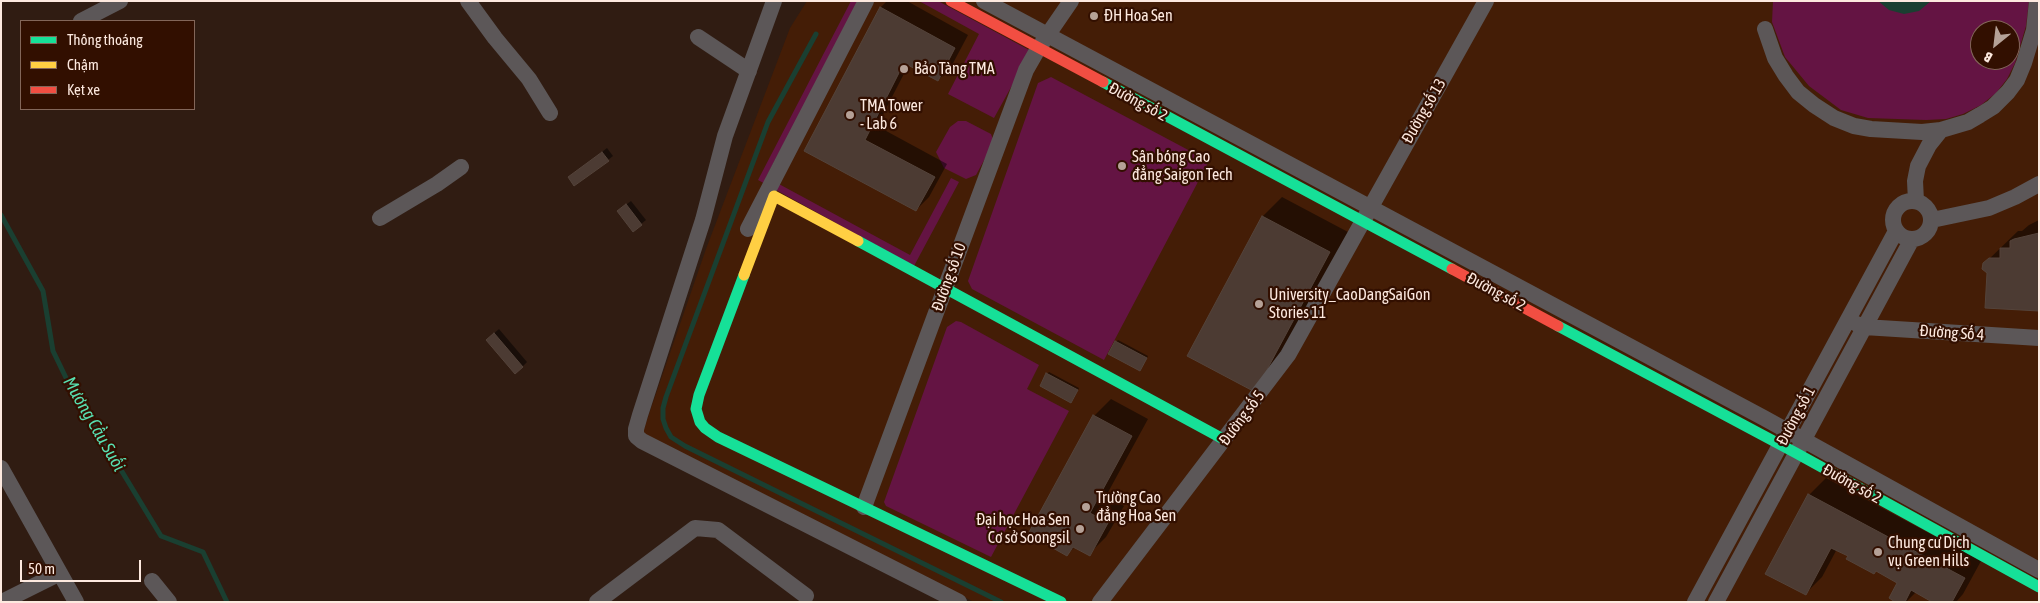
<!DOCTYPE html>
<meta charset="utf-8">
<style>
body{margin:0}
#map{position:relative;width:2040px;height:603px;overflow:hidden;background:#301c12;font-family:"Asap Condensed",sans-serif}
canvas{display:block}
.frame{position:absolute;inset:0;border:2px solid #fde9df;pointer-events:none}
.legend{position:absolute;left:20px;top:20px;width:175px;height:90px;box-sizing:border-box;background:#320f00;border:1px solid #836659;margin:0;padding:6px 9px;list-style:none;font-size:15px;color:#fde9df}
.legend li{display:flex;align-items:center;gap:10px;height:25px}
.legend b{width:25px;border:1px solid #836659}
.north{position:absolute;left:1970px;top:20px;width:50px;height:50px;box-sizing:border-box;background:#320f00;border:1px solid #836659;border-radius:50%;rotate:209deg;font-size:14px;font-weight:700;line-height:20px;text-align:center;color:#fde9df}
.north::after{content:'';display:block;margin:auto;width:18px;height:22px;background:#b5a197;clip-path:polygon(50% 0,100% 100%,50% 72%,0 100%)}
.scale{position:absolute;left:20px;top:560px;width:121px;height:22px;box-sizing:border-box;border:2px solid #fde9df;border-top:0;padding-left:6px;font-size:15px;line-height:18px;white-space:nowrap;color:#fde9df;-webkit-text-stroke:4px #320f00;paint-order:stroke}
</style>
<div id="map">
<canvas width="2040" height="603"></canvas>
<div class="frame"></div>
<ul class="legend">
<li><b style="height:6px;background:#16e098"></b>Thông thoáng</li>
<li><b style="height:6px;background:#ffcf43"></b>Chậm</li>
<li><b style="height:6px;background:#f24e42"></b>Kẹt xe</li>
</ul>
<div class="north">B</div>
<div class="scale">50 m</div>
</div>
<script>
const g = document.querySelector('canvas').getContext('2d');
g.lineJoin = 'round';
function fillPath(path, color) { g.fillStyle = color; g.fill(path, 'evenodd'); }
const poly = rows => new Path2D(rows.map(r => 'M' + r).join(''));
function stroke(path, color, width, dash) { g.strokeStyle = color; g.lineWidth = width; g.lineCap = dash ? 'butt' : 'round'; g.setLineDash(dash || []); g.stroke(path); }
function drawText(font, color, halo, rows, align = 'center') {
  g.font = font + ' "Asap Condensed",sans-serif'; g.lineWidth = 4.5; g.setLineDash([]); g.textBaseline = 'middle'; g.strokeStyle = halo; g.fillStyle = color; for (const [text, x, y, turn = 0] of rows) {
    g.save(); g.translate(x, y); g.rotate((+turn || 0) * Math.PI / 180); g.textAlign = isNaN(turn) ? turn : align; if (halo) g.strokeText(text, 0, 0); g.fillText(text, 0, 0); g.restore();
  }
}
fillPath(poly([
 [807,1,2039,1,2039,602,974,602,642,434,706,249,790,28],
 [1980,30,2010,30,2010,60,1980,60]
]), '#441d06');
fillPath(poly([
 [851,1,860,1,766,177,910,255,951,178,959,182,914,266,758,180],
 [919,1,938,1,1031,51,994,118,948,94,979,34],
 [1773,1,2029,1,2026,26,2015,63,2007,79,1996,93,1981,105,1963,114,1946,119,1926,120,1868,118,1841,110,1809,86,1785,57,1772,22],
 [1980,30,2010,30,2010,60,1980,60],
 [1051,77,1209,161,1104,360,972,289,968,281,1038,83],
 [958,121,966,121,991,134,994,142,976,175,966,179,944,168,936,152,950,127],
 [956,321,961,322,1039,365,1027,389,1069,411,991,557,886,506,884,502,947,327]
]), '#641443');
fillPath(poly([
 [1878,1,1931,1,1919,11,1904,14,1889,10]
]), '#1a3f31');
fillPath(poly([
 [887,1,907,1,968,35,951,67,938,80,909,64,877,126,947,164,929,197,916,210,806,151,881,7],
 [607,148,613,156,608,160,569,177],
 [1282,197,1348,232,1275,372,1189,356,1263,216],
 [631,201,646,220,641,224,623,207],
 [2039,220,2039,310,1988,273,1985,263,2018,231,2022,231,2029,225],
 [499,329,527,362,522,367,492,335],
 [1118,340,1148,356,1142,367,1116,342],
 [1049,372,1079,388,1073,400,1047,374],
 [1111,399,1148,419,1106,496,1124,506,1106,537,1089,554,1075,547,1067,554,1094,416],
 [1826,478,1981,561,1963,594,1956,602,1935,602,1916,592,1906,602,1898,602,1899,582,1837,549,1822,577,1805,594,1767,573,1809,495]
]), '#0007');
stroke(poly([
 [816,34,768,122,666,397,663,408,663,419,666,428,671,437,685,446,1001,602],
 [1,215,43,291,53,351,69,384,161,536,203,552,227,602]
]), '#1a3f31', 5);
const building = poly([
 [880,7,955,48,938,81,904,63,865,140,935,177,916,211,804,151,880,7],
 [602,152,609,161,574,186,568,177,602,152],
 [626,204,642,225,633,232,617,211,626,204],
 [1262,216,1330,252,1255,392,1187,356,1262,216],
 [2039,233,2039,311,1985,308,1987,273,1982,269,1983,263,1989,258,2000,258,2000,248,2010,248,2010,241,2014,239,2039,233],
 [494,333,523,367,515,374,486,340,494,333],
 [1115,341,1147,358,1140,371,1108,354,1115,341],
 [1046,373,1078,390,1071,403,1040,386,1046,373],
 [1093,415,1132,436,1090,513,1108,523,1090,556,1073,547,1067,556,1028,534,1093,415],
 [1808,494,1965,578,1952,602,1932,602,1911,590,1905,602,1895,602,1889,598,1897,583,1876,571,1874,574,1846,559,1848,556,1831,548,1806,595,1765,574,1808,494]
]);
fillPath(building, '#4c3b33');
stroke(building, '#54433a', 1);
stroke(poly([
 [468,1,495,38,529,79,550,113],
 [774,1,725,136,703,220,640,415,636,429,636,436,642,441,959,602],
 [984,1,1764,418,2039,570],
 [81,21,120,1],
 [1765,29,1775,58,1786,76,1798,92,1814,105,1834,118,1854,126,1871,129,1922,132,1941,130,1968,122,1980,115,1993,107,2008,92,2017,80,2024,63,2034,30,2037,1],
 [698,37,749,71],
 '1893 220a19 19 0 1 1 38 0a19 19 0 1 1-38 0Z',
 [1916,201,1915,181,1918,166,1929,145,1941,130],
 [380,218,437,184,461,167],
 [1932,220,1989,208,2015,197,2039,184],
 [748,229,866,1],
 [1857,324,1864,327,2039,338],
 [1,468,76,602],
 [864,507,1026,70,1038,49,1071,1],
 [152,581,169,602],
 [2,602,60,573],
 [597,602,695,528,718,530,806,596],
 [1100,602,1288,355,1486,1],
 [1695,602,1896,231],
 [1716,602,1912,239]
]), '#5c5758', 16);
stroke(poly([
 [1103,82,1452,269],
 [858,241,1225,440],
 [744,275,699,395,696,409,700,422,705,428,718,437,1061,602],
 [1558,326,1796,453,2039,587]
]), '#16e098', 11);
stroke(poly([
 [744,275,774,196,858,241]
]), '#ffcf43', 11);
stroke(poly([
 [951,1,1103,82],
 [1452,269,1558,326]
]), '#f24e42', 11);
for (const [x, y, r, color] of [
 [1094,16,5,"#b5a197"],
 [904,69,5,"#b5a197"],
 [850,115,5,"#b5a197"],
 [1122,166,5,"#b5a197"],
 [1259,304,5,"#b5a197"],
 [1086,507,5,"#b5a197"],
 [1080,529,5,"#b5a197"],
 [1878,552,5,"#b5a197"]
]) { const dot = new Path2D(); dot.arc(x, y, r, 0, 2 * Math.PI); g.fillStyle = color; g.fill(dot); stroke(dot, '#320f00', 2); }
drawText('16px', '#fde9df', '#320f00', [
 ["ĐH Hoa Sen",1104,16],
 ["Bảo Tàng TMA",914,69],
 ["TMA Tower",860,106],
 ["- Lab 6",860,124],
 ["Sân bóng Cao",1132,157],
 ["đẳng Saigon Tech",1132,175],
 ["University_CaoDangSaiGon",1269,295],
 ["Stories 11",1269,313],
 ["Trường Cao",1096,498],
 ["đẳng Hoa Sen",1096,516],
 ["Đại học Hoa Sen",1070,520,"right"],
 ["Cơ sở Soongsil",1070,538,"right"],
 ["Chung cư Dịch",1888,543],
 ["vụ Green Hills",1888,561]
], 'left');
drawText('16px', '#fde9df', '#320f00', [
 ["Đường số 2",1138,102,28],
 ["Đường số 13",1424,111,-60],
 ["Đường số 10",949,277,-70],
 ["Đường số 2",1496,292,28],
 ["Đường Số 4",1952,333,4],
 ["Đường số 1",1796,416,-62],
 ["Đường số 5",1242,418,-53],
 ["Đường số 2",1852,484,29]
]);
drawText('italic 18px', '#58dfb1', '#320f00', [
 ["Mương Cầu Suối",94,424,60]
]);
</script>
